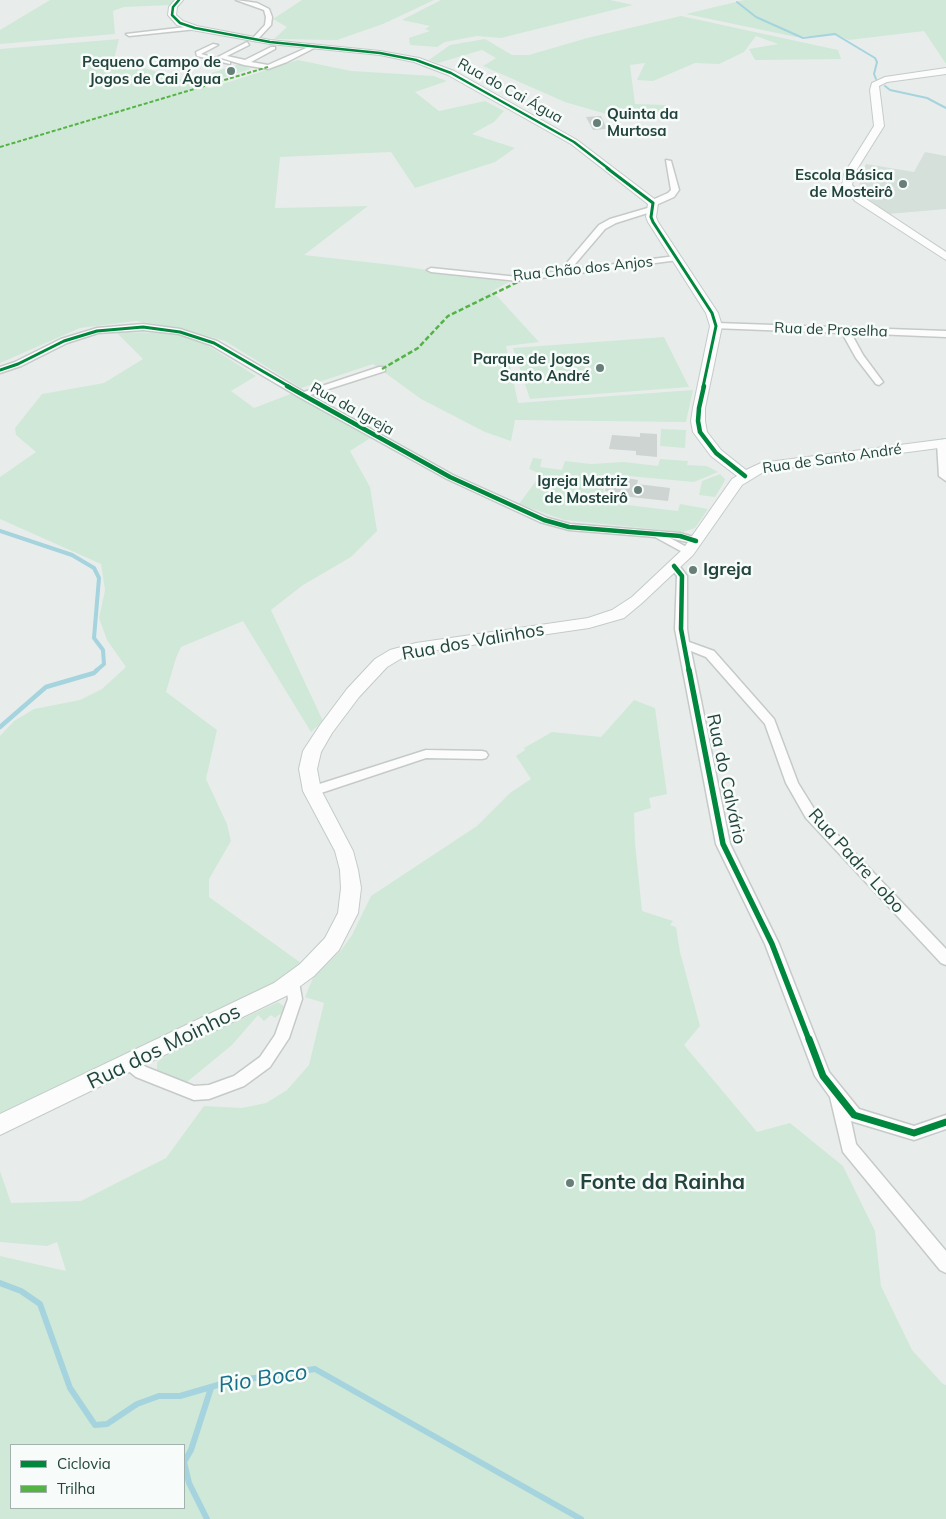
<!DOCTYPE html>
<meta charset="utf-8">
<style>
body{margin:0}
#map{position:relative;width:946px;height:1519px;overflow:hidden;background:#e8edeb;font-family:Mulish,sans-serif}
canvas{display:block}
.legend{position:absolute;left:10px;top:1444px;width:175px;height:65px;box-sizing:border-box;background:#f7fbf9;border:1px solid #a2b2ad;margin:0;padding:6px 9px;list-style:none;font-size:15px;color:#22443c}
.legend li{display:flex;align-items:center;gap:10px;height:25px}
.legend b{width:25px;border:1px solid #a2b2ad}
</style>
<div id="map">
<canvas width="946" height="1519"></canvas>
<ul class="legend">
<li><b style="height:6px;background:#00873e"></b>Ciclovia</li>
<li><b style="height:6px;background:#55b346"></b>Trilha</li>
</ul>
</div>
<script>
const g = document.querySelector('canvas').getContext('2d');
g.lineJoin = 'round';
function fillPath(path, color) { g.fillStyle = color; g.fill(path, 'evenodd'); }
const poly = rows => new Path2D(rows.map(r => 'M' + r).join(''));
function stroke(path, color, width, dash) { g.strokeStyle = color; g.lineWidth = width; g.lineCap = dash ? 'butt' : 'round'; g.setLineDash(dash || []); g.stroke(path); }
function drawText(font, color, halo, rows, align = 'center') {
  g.font = font + ' Mulish,sans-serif'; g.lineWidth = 5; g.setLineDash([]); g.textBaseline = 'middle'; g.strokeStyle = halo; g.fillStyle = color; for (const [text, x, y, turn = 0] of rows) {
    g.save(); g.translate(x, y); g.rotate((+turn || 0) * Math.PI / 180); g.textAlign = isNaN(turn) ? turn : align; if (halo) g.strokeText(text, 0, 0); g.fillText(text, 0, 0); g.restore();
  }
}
fillPath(poly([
 [925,152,946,156,946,209,888,214,867,198,859,187,861,175,866,164,914,172]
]), '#d5e0db');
fillPath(poly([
 [50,0,176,0,171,5,124,7,113,11,115,34,0,44,0,30],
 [302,0,434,0,383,24,337,40,274,39,287,27,273,19],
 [441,0,610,0,633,5,501,38,477,36,445,42,437,47,410,45,409,38,430,31,425,29,430,26,402,20],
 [744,0,946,0,946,64,924,31,849,40,835,34,796,37,686,14],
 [681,16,838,50,841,59,755,60,749,49,778,44,756,36,744,52,719,64,695,63,653,81,637,80,645,63,630,65,635,104,666,105,667,111,613,116,565,102,483,66,496,58,482,50,438,63,429,60,450,45,485,39,512,55,529,55,587,38],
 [119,39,114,59,210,88,298,60,351,71,434,76,447,81,415,92,439,111,485,101,504,111,494,122,472,134,515,148,495,162,415,188,391,152,280,157,275,208,368,206,304,255,393,265,509,282,491,292,497,296,539,342,506,346,518,403,693,390,686,422,515,420,511,441,485,432,421,399,373,364,301,388,225,341,181,328,136,321,80,328,0,363,0,49],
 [240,64,251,69,221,78,211,73],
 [116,332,172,333,204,343,256,376,231,391,254,408,293,393,372,437,350,451,370,487,377,531,351,557,303,585,271,610,323,721,311,732,243,621,181,647,176,658,166,692,217,730,206,779,227,824,231,841,209,879,209,897,301,963,302,967,288,981,203,1017,143,1045,107,1065,0,1114,0,736,14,721,34,709,80,700,102,689,126,667,107,640,99,618,105,590,101,564,0,519,0,477,36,452,16,435,15,428,42,394,104,383,143,359],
 [664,337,689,387,530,399,513,348],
 [661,429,686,430,685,448,660,446],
 [533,458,542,459,540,467,562,470,565,461,591,464,624,462,658,466,660,459,688,461,687,465,707,466,718,472,694,482,606,474,602,502,678,511,680,504,708,509,695,528,683,532,564,520,519,504,541,474,529,469],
 [720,474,725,479,724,482,715,497,699,495,702,481],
 [634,700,655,708,667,794,649,798,651,808,634,813,635,843,642,911,673,921,670,925,676,927,680,952,700,1026,684,1045,757,1132,790,1123,843,1166,875,1231,881,1286,912,1350,943,1384,946,1385,946,1519,0,1519,0,1256,66,1271,57,1242,47,1246,0,1242,0,1171,11,1203,81,1201,166,1158,204,1106,242,1108,266,1103,287,1090,309,1065,324,1003,305,997,313,978,342,949,352,935,371,896,477,826,510,793,531,779,516,756,525,750,524,748,552,732,601,737],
 [11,1445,184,1445,184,1508,11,1508],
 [278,1002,285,1007,284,1018,280,1014,275,1018,271,1015,264,1021,258,1015,232,1045,187,1082,157,1070,157,1062,162,1058,199,1039]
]), '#d0e8d8');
stroke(poly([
 [737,2,756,17,803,38,835,34,875,58,877,62,874,74,876,79],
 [885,86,890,90,927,98,946,108]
]), '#a5d4de', 2);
stroke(poly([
 [0,531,72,555,94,568,99,578,94,638,103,650,104,664,96,671]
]), '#a5d4de', 4);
stroke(poly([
 [0,727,46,687,94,673,97,670]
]), '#a5d4de', 4.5);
stroke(poly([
 [0,1283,21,1291,40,1304,70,1388,95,1425,107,1424,137,1404,159,1396,180,1396,228,1382,315,1369,581,1519],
 [207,1519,189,1483,184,1462,191,1450,211,1388]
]), '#a5d4de', 6);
fillPath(poly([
 [601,116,607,129,593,130,586,117],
 [640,433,657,434,657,457,636,455,636,451,609,449,612,435,640,437],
 [626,478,638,480,637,484,670,488,668,501,621,496,622,493,605,491,608,479,625,482]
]), '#ced4d2');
const street = poly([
 [236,0,257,3,269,9,272,17,271,25,256,41,251,40,265,25,266,17,264,10,236,0],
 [195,26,197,29,129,36,126,34,195,26],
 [247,42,249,45,227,56,245,60,271,47,275,47,275,49,251,62,268,65,313,45,318,46,287,62,268,69,244,65,218,57,247,42],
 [213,44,218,45,201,54,230,62,230,64,197,56,196,52,213,44],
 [666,160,671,161,679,190,674,197,656,205,650,205,650,201,668,193,671,190,666,160],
 [651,207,655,209,654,211,616,223,605,229,570,270,675,256,679,258,678,260,518,281,431,272,427,270,431,268,518,277,560,271,599,225,610,219,651,207],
 [716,323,946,331,946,337,851,333,863,355,883,382,879,385,876,384,856,358,842,333,713,328,712,326,716,323],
 [143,324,180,329,217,341,304,392,379,367,385,367,385,371,310,395,453,475,548,518,570,524,680,533,700,539,701,541,696,544,670,538,692,550,693,552,688,555,655,537,569,530,540,522,447,479,299,397,211,345,179,334,143,330,98,333,67,343,21,366,0,373,0,367,15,362,61,339,97,328,143,324],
 [942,440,946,442,946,481,939,476,937,443,942,440],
 [674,563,678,564,687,576,687,629,689,642,714,651,774,719,798,783,816,812,946,949,946,965,941,963,806,818,786,783,765,724,706,657,691,651,730,844,779,944,829,1072,859,1109,914,1126,946,1115,946,1129,914,1140,851,1121,856,1144,946,1251,946,1273,940,1270,843,1152,830,1097,815,1076,765,944,716,844,675,629,677,576,669,566,674,563],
 [426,750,482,751,486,752,488,755,486,758,482,759,426,758,312,796,307,794,306,791,307,788,426,750],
 [292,976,297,978,299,982,302,999,289,1038,270,1067,244,1086,209,1099,194,1100,136,1077,125,1068,122,1063,125,1058,130,1056,146,1067,194,1086,209,1085,234,1076,260,1057,275,1035,288,999,285,982,287,978,292,976]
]);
const secondary = poly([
 [175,0,183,0,177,7,176,15,183,21,197,26,270,40,380,51,419,58,454,71,577,140,657,201,658,203,656,217,658,222,718,313,722,326,705,408,705,421,707,432,721,450,746,470,761,463,946,439,946,447,765,471,742,485,693,555,642,603,624,618,589,628,417,653,402,658,387,667,359,697,332,733,321,752,317,769,321,790,353,851,358,870,361,888,358,913,339,950,314,976,288,995,0,1135,0,1114,274,983,300,964,325,938,338,913,341,888,340,870,335,851,303,791,299,769,303,751,320,725,347,689,375,659,390,650,416,643,588,618,612,610,632,597,683,549,732,479,737,476,711,456,693,432,691,421,693,408,710,326,706,313,648,222,646,217,648,204,571,144,448,75,414,62,380,55,270,44,192,30,177,25,168,15,169,7,175,0],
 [946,68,946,74,887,82,879,86,884,126,854,174,852,185,863,197,946,252,946,260,855,201,842,185,844,174,874,126,870,90,872,83,885,77,946,68]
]);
stroke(street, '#c5cac8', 3);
stroke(secondary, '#c3cbc8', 2);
fillPath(street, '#fcfcfc');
fillPath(secondary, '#fcfcfc');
stroke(poly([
 [0,147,268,67]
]), '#55b346', 2, [4, 2]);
stroke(poly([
 [382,369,418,348,448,316,526,278]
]), '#55b346', 2.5, [5, 2.5]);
stroke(poly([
 [179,0,173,7,172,15,180,23,195,28,270,42,380,53,416,60,451,73,574,142,609,169]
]), '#00873e', 2.5);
stroke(poly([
 [607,168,653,203,651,217,653,222,712,313,716,326,703,387],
 [0,370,18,364,64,341,97,331,143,327,180,332,214,343,290,387]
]), '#00873e', 3);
stroke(poly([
 [287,386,450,477,544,520,569,527,680,536,696,541],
 [704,386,699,408,698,421,700,432,716,453,745,476],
 [674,566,682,576,681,629,689,671]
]), '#00873e', 4.5);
stroke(poly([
 [689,670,723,844,772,944,809,1040]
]), '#00873e', 5.5);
stroke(poly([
 [809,1039,823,1076,854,1115,914,1133,946,1122]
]), '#00873e', 7);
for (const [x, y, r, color] of [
 [231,71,5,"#677f79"],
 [597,123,5,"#677f79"],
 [903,184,5,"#677f79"],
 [600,368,5,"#677f79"],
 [638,490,5,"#677f79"],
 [693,570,5,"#677f79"],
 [570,1183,5,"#677f79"]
]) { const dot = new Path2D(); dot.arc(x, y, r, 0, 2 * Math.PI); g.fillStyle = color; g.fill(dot); stroke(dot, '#f7fbf9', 2); }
drawText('bold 15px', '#22443c', '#f7fbf9', [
 ["Pequeno Campo de",221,62],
 ["Jogos de Cai Água",221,79],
 ["Quinta da",607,114,"left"],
 ["Murtosa",607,131,"left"],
 ["Escola Básica",893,175],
 ["de Mosteirô",893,192],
 ["Parque de Jogos",590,359],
 ["Santo André",590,376],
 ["Igreja Matriz",628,481],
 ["de Mosteirô",628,498]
], 'right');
drawText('15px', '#22443c', '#f7fbf9', [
 ["Rua do Cai Água",510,91,29],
 ["Rua Chão dos Anjos",583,269,-6],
 ["Rua de Proselha",831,330,2],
 ["Rua da Igreja",352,409,29],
 ["Rua de Santo André",832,459,-8]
]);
drawText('bold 18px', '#22443c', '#f7fbf9', [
 ["Igreja",703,570]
], 'left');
drawText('18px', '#22443c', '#f7fbf9', [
 ["Rua dos Valinhos",473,642,-10],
 ["Rua do Calvário",726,779,78],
 ["Rua Padre Lobo",856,861,48]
]);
drawText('21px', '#22443c', '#f7fbf9', [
 ["Rua dos Moinhos",164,1047,-26]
]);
drawText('bold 21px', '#22443c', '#f7fbf9', [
 ["Fonte da Rainha",580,1183]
], 'left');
drawText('italic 22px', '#146f88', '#f7fbf9', [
 ["Rio Boco",263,1379,-9]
]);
</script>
